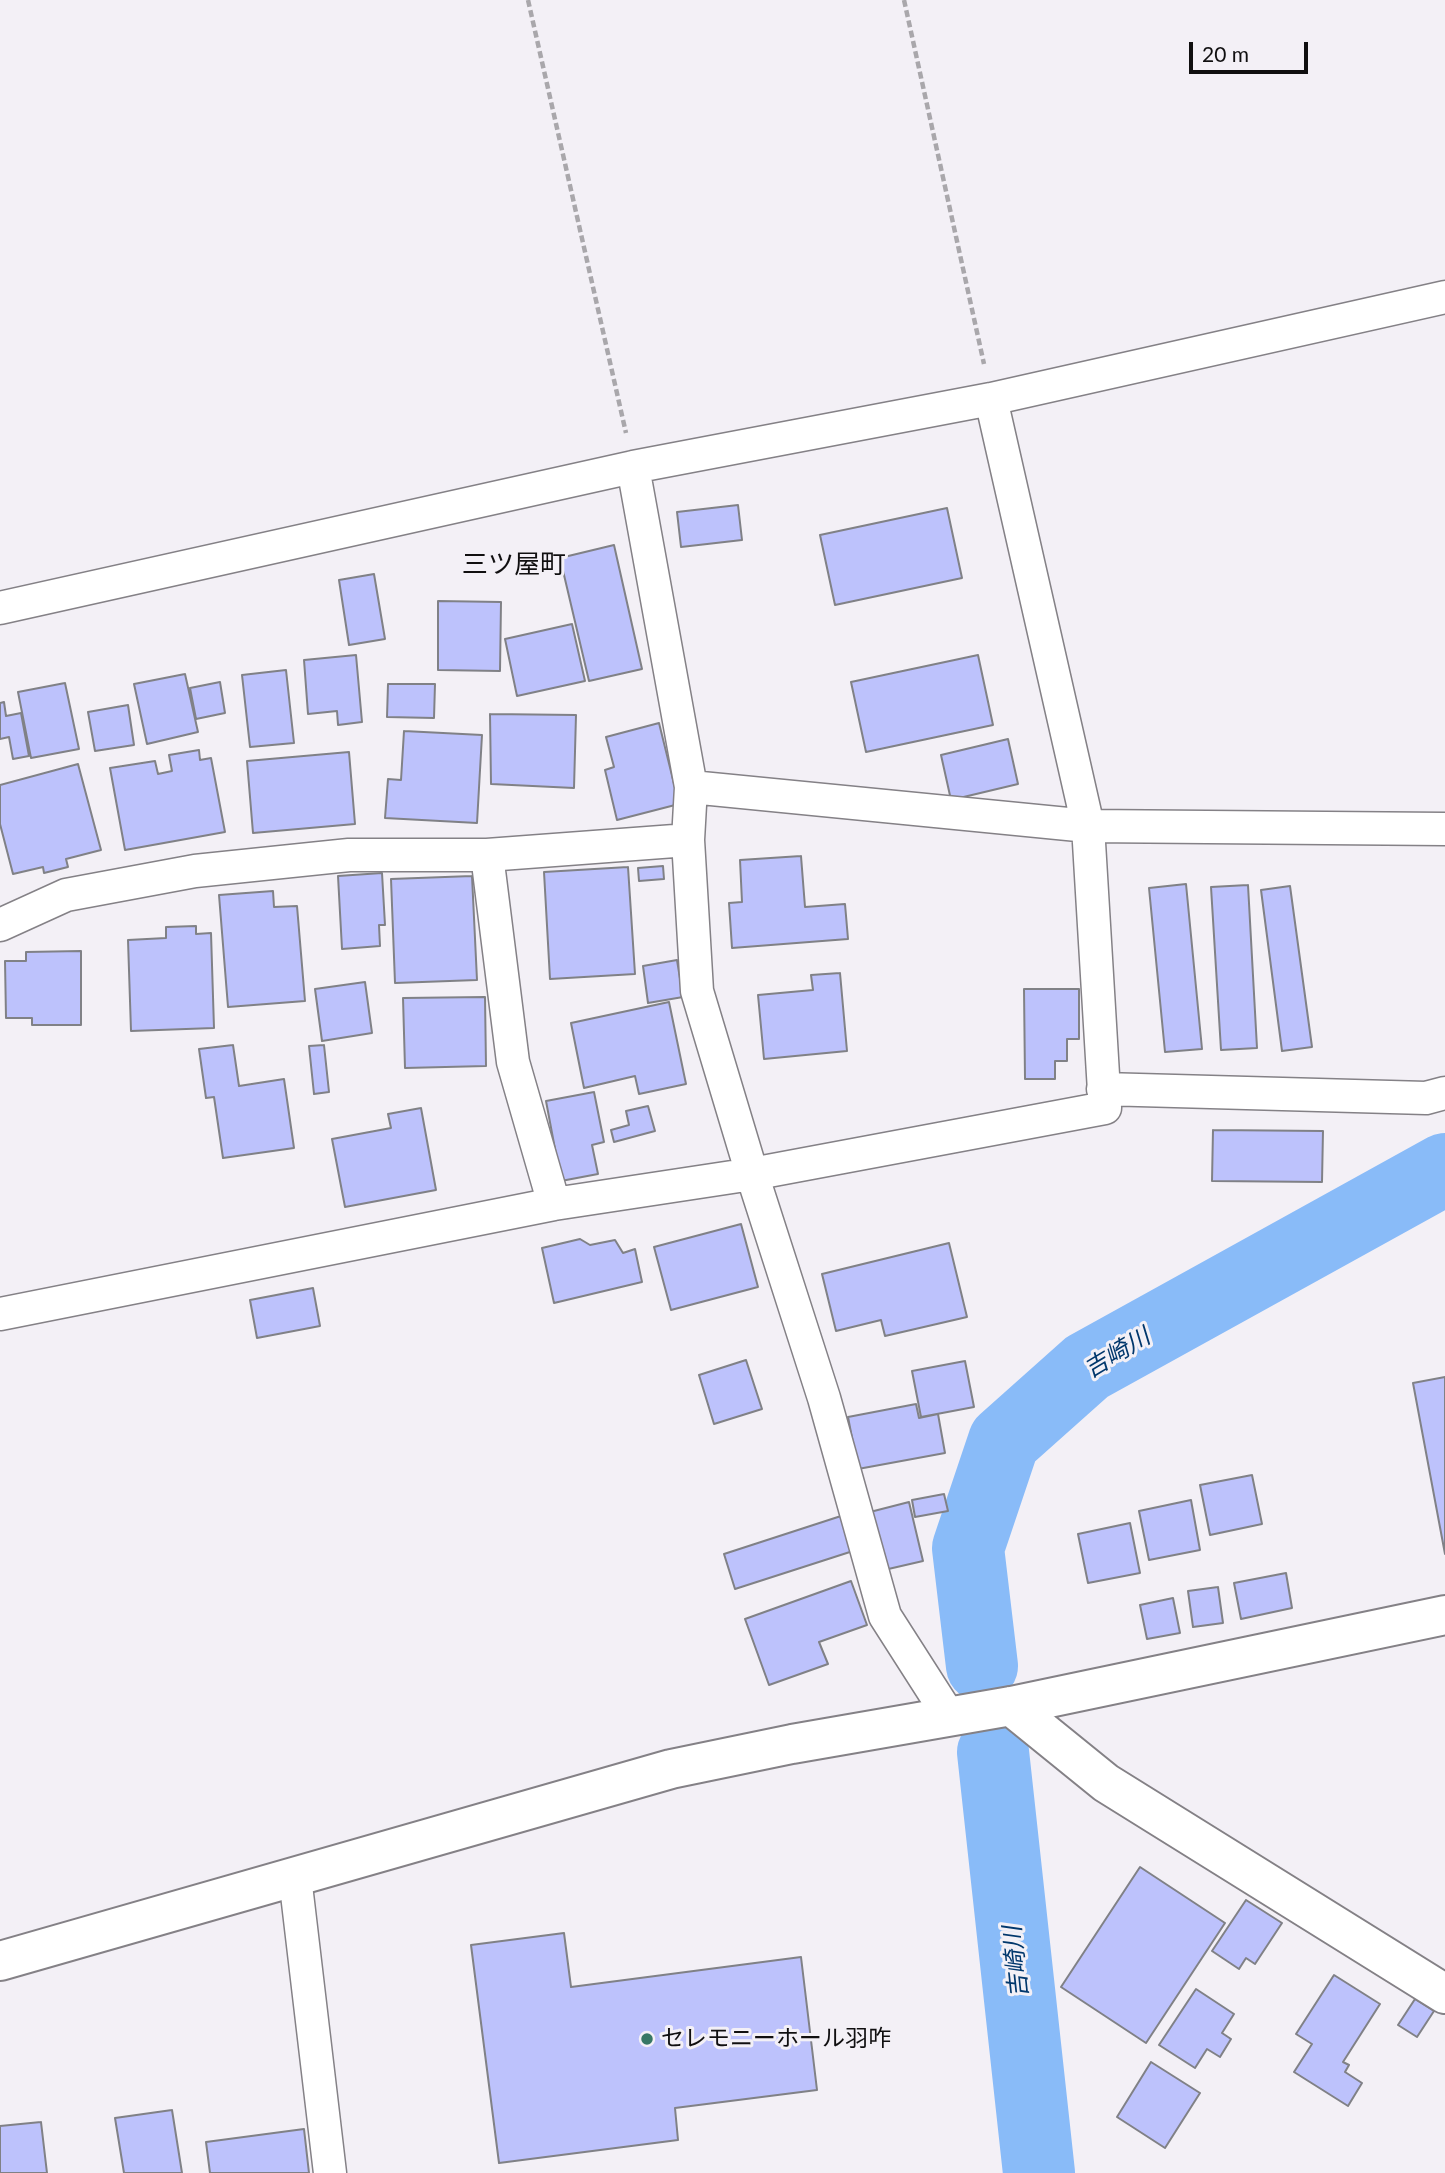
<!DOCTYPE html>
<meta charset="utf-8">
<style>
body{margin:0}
#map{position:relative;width:1445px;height:2173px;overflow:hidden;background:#f3f0f6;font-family:Lato,sans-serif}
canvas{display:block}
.scale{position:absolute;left:1189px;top:42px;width:119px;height:32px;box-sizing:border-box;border:4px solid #100f10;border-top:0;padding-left:9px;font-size:21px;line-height:24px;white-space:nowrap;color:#100f10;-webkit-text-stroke:5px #f3f0f6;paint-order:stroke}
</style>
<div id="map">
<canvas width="1445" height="2173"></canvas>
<div class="scale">20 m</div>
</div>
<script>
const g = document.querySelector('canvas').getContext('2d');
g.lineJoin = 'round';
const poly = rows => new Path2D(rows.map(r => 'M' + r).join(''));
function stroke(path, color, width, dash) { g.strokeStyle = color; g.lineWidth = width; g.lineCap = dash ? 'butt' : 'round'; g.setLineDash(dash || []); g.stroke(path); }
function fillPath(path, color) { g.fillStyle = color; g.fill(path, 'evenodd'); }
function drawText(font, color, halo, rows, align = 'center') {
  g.font = font + ' Lato,"Noto Sans JP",sans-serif'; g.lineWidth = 6; g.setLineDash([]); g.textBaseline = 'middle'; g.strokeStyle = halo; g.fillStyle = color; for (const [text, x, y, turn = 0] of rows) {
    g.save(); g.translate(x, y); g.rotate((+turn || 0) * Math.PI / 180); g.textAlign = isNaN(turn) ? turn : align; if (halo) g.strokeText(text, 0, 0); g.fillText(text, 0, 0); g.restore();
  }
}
stroke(poly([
 [982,1666,968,1548,1004,1441,1087,1367,1445,1169],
 [993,1752,1039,2173]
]), '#89bbf8', 72);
const building = poly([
 [738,505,742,540,681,547,677,512,738,505],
 [947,508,962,578,835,605,820,535,947,508],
 [614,545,642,669,589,681,560,558,614,545],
 [374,574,385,639,349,645,339,580,374,574],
 [438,601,501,602,500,671,438,670,438,601],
 [572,624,585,681,517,696,505,639,572,624],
 [356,655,362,722,338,725,337,711,308,714,304,660,356,655],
 [978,655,993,725,866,752,851,682,978,655],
 [286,670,294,743,250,747,242,675,286,670],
 [185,674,198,732,147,744,134,684,185,674],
 [220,682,225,713,196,719,190,688,220,682],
 [65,683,79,749,31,758,18,692,65,683],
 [388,684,435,684,434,718,387,717,388,684],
 [4,702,6,716,21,713,29,756,13,759,9,737,0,739,0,703,4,702],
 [128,705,134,745,95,751,88,712,128,705],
 [490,714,576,715,574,788,491,784,490,714],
 [659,723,679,804,617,820,605,770,614,767,606,737,659,723],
 [404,731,482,735,477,823,385,818,388,779,401,780,404,731],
 [1008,739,1018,784,951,800,941,755,1008,739],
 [199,750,200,760,211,758,225,832,125,850,110,768,155,761,158,774,172,771,169,755,199,750],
 [349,752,355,824,253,833,247,761,349,752],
 [78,764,101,850,66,859,68,867,44,873,43,867,13,874,0,824,0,785,78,764],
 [801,856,805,907,845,904,848,939,732,948,729,903,742,902,740,860,801,856],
 [663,866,664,879,639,881,638,868,663,866],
 [628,867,635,974,550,979,544,872,628,867],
 [382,873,385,925,379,925,380,946,342,949,338,876,382,873],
 [472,876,477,980,395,983,391,879,472,876],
 [1186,884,1202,1049,1165,1052,1149,888,1186,884],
 [1248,885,1257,1048,1221,1050,1211,887,1248,885],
 [1290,886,1312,1047,1282,1051,1261,890,1290,886],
 [273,891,274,907,297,906,305,1001,228,1007,219,895,273,891],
 [196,926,196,934,211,933,214,1028,131,1031,128,940,166,938,166,927,196,926],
 [81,951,81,1025,32,1025,32,1018,6,1018,5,961,26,961,26,952,81,951],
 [677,960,683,997,648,1003,643,966,677,960],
 [840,973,847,1051,764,1059,758,995,813,990,811,975,840,973],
 [365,982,372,1033,322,1041,315,989,365,982],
 [1024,989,1079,989,1079,1039,1067,1039,1067,1061,1055,1061,1055,1079,1025,1079,1024,989],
 [485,997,486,1066,405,1068,403,998,485,997],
 [669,1002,686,1084,639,1094,635,1076,584,1088,571,1023,669,1002],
 [233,1045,239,1086,284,1079,294,1148,223,1158,214,1097,206,1098,199,1049,233,1045],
 [324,1045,329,1092,314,1094,309,1046,324,1045],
 [594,1092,604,1142,592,1145,598,1174,561,1181,546,1101,594,1092],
 [648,1106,655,1131,614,1142,611,1130,629,1125,626,1111,648,1106],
 [421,1108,436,1190,345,1207,332,1139,391,1128,388,1114,421,1108],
 [1213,1130,1323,1131,1322,1182,1212,1181,1213,1130],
 [741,1224,758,1287,671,1310,654,1247,741,1224],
 [580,1239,590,1245,615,1240,623,1253,635,1249,642,1282,554,1303,542,1248,580,1239],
 [949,1243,967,1317,885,1336,881,1320,836,1331,822,1274,949,1243],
 [313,1288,320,1326,257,1338,250,1300,313,1288],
 [746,1360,762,1409,714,1424,699,1375,746,1360],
 [965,1361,974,1407,921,1417,912,1371,965,1361],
 [1445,1377,1445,1554,1413,1383,1445,1377],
 [916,1404,919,1418,938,1414,945,1453,858,1469,848,1417,916,1404],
 [1252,1475,1262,1524,1210,1535,1200,1485,1252,1475],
 [944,1494,948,1511,915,1517,912,1500,944,1494],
 [1191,1500,1200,1550,1149,1560,1139,1511,1191,1500],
 [909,1502,923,1561,884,1570,870,1512,909,1502],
 [841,1516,853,1551,735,1589,724,1554,841,1516],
 [1130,1523,1140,1573,1088,1583,1078,1534,1130,1523],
 [1286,1573,1292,1608,1241,1619,1234,1583,1286,1573],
 [851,1581,867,1625,819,1642,828,1664,769,1685,745,1619,851,1581],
 [1218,1587,1223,1623,1193,1627,1188,1591,1218,1587],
 [1173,1598,1180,1633,1147,1639,1140,1605,1173,1598],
 [1140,1867,1225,1923,1146,2043,1061,1987,1140,1867],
 [1246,1900,1282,1923,1255,1964,1246,1958,1239,1969,1212,1951,1246,1900],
 [564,1933,571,1987,801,1957,817,2090,675,2108,678,2140,499,2163,471,1945,564,1933],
 [1334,1975,1380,2004,1343,2062,1349,2065,1345,2072,1362,2083,1348,2106,1294,2072,1312,2044,1296,2034,1334,1975],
 [1196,1989,1234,2014,1222,2033,1231,2039,1220,2057,1207,2049,1195,2068,1159,2045,1196,1989],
 [1415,1999,1434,2011,1417,2037,1398,2025,1415,1999],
 [1151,2062,1200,2093,1165,2148,1117,2117,1151,2062],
 [172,2110,182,2173,124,2173,115,2118,172,2110],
 [41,2122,47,2173,0,2173,0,2126,41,2122],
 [304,2129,309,2173,210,2173,206,2142,304,2129]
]);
fillPath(building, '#bdc2fc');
stroke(building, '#808186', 2);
const minor = poly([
 [633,467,691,787,688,840,697,991,752,1174,824,1398,885,1616,949,1716],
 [0,608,633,467,991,399,1445,297],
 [691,787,1088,826,1445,829],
 [487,855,513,1062,554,1204],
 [0,925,66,895,195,871,349,855,487,855,688,840],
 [1103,1089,1426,1098,1445,1093],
 [0,1314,554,1204,752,1174,1105,1108,1088,826,991,399],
 [295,1877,330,2173]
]);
const tertiary = poly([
 [1011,1706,1106,1783,1445,1994],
 [0,1961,671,1769,792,1744,1011,1706,1445,1615]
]);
stroke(minor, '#848186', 35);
stroke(tertiary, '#848186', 42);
stroke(poly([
 [528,0,626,433],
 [904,0,984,364]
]), '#a9a7ab', 4.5, [7, 3.5]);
stroke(minor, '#fff', 32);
stroke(tertiary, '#fff', 38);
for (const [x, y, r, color] of [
 [647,2039,7,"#377765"]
]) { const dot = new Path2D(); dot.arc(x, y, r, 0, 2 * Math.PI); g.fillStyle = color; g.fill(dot); stroke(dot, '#f3f0f6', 2.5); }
drawText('23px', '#100f10', '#f3f0f6', [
 ["セレモニーホール羽咋",661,2039]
], 'left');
drawText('italic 24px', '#01376c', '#f3f0f6', [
 ["吉崎川",1117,1353,-31],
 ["吉崎川",1016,1962,-96]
]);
drawText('26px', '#100f10', '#f3f0f6', [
 ["三ツ屋町",514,565]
]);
</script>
